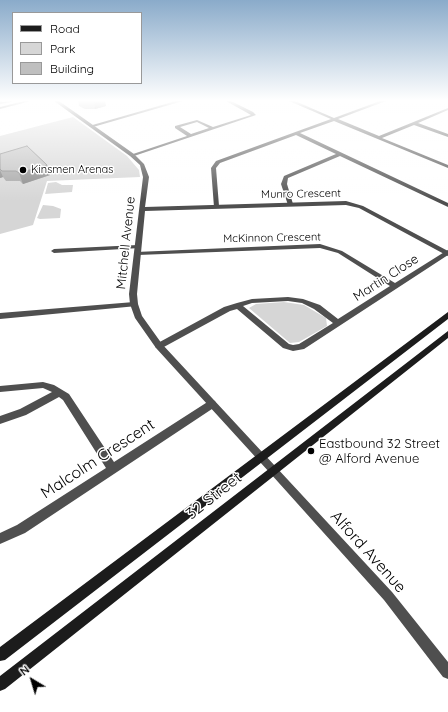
<!DOCTYPE html>
<style>
body{margin:0}
#map{position:relative;width:448px;height:712px;overflow:hidden;background:#fff;font-family:Quicksand,sans-serif}
canvas{display:block}
.legend{position:absolute;left:12px;top:12px;width:130px;height:72px;box-sizing:border-box;background:#fff;border:1px solid #999;margin:0;padding:5px 7px;list-style:none;font-size:12px;color:#000}
.legend li{display:flex;align-items:center;gap:8px;height:20px}
.legend b{width:20px;border:1px solid #999}
.north{position:absolute;left:12px;top:660px;width:40px;height:40px;-webkit-text-stroke:3px #fff;paint-order:stroke;rotate:322deg;font-size:11px;font-weight:700;line-height:16px;text-align:center;color:#000}
.north::after{content:'';display:block;margin:auto;width:14px;height:18px;background:#000;clip-path:polygon(50% 0,100% 100%,50% 72%,0 100%)}
</style>
<div id="map">
<canvas width="448" height="712"></canvas>
<ul class="legend">
<li><b style="height:5px;background:#1c1c1c"></b>Road</li>
<li><b style="height:11px;background:#d6d6d6"></b>Park</li>
<li><b style="height:11px;background:#bfbfbf"></b>Building</li>
</ul>
<div class="north">N</div>
</div>
<script>
const g = document.querySelector('canvas').getContext('2d');
g.lineJoin = 'round';
function fillPath(path, color) { g.fillStyle = color; g.fill(path, 'evenodd'); }
const poly = rows => new Path2D(rows.map(r => 'M' + r).join(''));
function stroke(path, color, width, dash) { g.strokeStyle = color; g.lineWidth = width; g.lineCap = dash ? 'butt' : 'round'; g.setLineDash(dash || []); g.stroke(path); }
function drawText(font, color, halo, rows, align = 'center') {
  g.font = font + ' Quicksand,sans-serif'; g.lineWidth = 3; g.setLineDash([]); g.textBaseline = 'middle'; g.strokeStyle = halo; g.fillStyle = color; for (const [text, x, y, turn = 0] of rows) {
    g.save(); g.translate(x, y); g.rotate((+turn || 0) * Math.PI / 180); g.textAlign = isNaN(turn) ? turn : align; if (halo) g.strokeText(text, 0, 0); g.fillText(text, 0, 0); g.restore();
  }
}
fillPath(poly([
 [73,117,127,156,139,170,140,177,47,181,33,225,0,234,0,136],
 [56,182,62,185,73,185,72,192,45,194,48,183],
 [43,205,53,206,61,209,60,218,40,219,37,218],
 [284,302,304,305,326,318,327,326,299,342,290,343,249,308,256,304]
]), '#d6d6d6');
fillPath(poly([
 [12,101,11,102,0,104,0,102,12,101],
 [176,101,183,101,93,127,89,126,176,101],
 [226,101,231,101,253,112,256,115,134,156,130,155,187,136,175,128,175,126,197,120,213,127,251,115,226,101],
 [197,122,209,128,191,134,180,127,197,122],
 [289,101,295,101,334,118,380,101,386,101,338,119,379,136,448,108,448,110,418,123,448,134,448,137,414,125,382,138,448,165,448,168,334,121,300,133,448,203,448,207,340,156,288,178,287,184,293,204,288,205,281,184,284,176,336,154,296,135,220,163,216,168,219,206,214,207,211,168,216,161,331,119,289,101],
 [320,244,342,251,395,283,446,251,448,250,448,255,304,349,293,351,283,348,237,309,230,311,162,348,156,348,155,346,156,344,224,307,237,303,252,299,288,297,303,299,320,305,338,319,390,286,338,253,320,248,138,255,135,253,136,252,320,244],
 [288,301,302,303,314,309,333,323,299,344,293,345,289,344,243,306,252,303,288,301],
 [138,245,140,246,140,248,54,253,51,251,54,249,138,245],
 [134,302,138,304,137,306,0,319,0,313,134,302],
 [43,382,54,385,69,394,114,462,209,401,212,400,215,401,216,404,215,407,25,533,0,544,0,533,17,525,106,468,63,400,59,397,26,415,0,424,0,416,20,409,52,392,43,388,0,392,0,386,43,382],
 [273,465,276,467,392,592,448,662,448,679,443,677,384,600,270,473,268,470,270,467,273,465]
]), '#4f4f4f');
fillPath(poly([
 [24,101,31,101,0,109,0,107,24,101],
 [54,101,59,101,134,154,144,164,149,177,145,207,346,201,363,206,448,251,448,256,446,255,359,208,346,205,145,211,137,294,138,304,142,316,162,344,276,467,278,470,276,473,273,475,270,473,156,348,135,318,130,304,129,294,143,177,140,165,130,156,54,101]
]), '#4f4f4f');
fillPath(poly([
 [448,312,448,319,5,660,0,661,0,647,448,312],
 [448,331,448,338,5,689,0,691,0,676,448,331]
]), '#1c1c1c');
fillPath(poly([
 [78,101,105,101,106,106,95,109,85,109,79,106],
 [0,154,47,165,50,175,23,184,20,181,6,181,3,177,0,178]
]), '#a4a4a4');
fillPath(poly([
 [94,101,105,101,106,106,95,109],
 [47,165,50,175,23,184,19,173],
 [0,170,3,177,0,178]
]), '#868686');
const building = poly([
 [27,146,47,165,19,173,16,171,2,171,0,169,0,154,27,146]
]);
fillPath(building, '#bfbfbf');
stroke(building, '#868686', 1);
const sky = g.createLinearGradient(0, 0, 0, 201);
sky.addColorStop(0, '#8aabca');
sky.addColorStop(0.5, '#fff');
sky.addColorStop(1, '#ffffff00');
g.fillStyle = sky;
g.fillRect(0, 0, 448, 201);
for (const [x, y, r, color] of [
 [23,170,4,"#000"],
 [311,451,4,"#000"]
]) { const dot = new Path2D(); dot.arc(x, y, r, 0, 2 * Math.PI); g.fillStyle = color; g.fill(dot); stroke(dot, '#fff', 1.5); }
drawText('11px', '#000', '#fff', [
 ["Kinsmen Arenas",31,170]
], 'left');
drawText('11px', '#000', '#fff', [
 ["Munro Crescent",301,194,-1],
 ["McKinnon Crescent",272,238,-1]
]);
drawText('13px', '#000', '#fff', [
 ["Mitchell Avenue",126,243,-84],
 ["Martin Close",386,278,-33]
]);
drawText('13px', '#000', '#fff', [
 ["Eastbound 32 Street",319,444],
 ["@ Alford Avenue",319,459]
], 'left');
drawText('16px', '#000', '#fff', [
 ["Malcolm Crescent",98,459,-33],
 ["32 Street",214,496,-38],
 ["Alford Avenue",368,552,48]
]);
</script>
